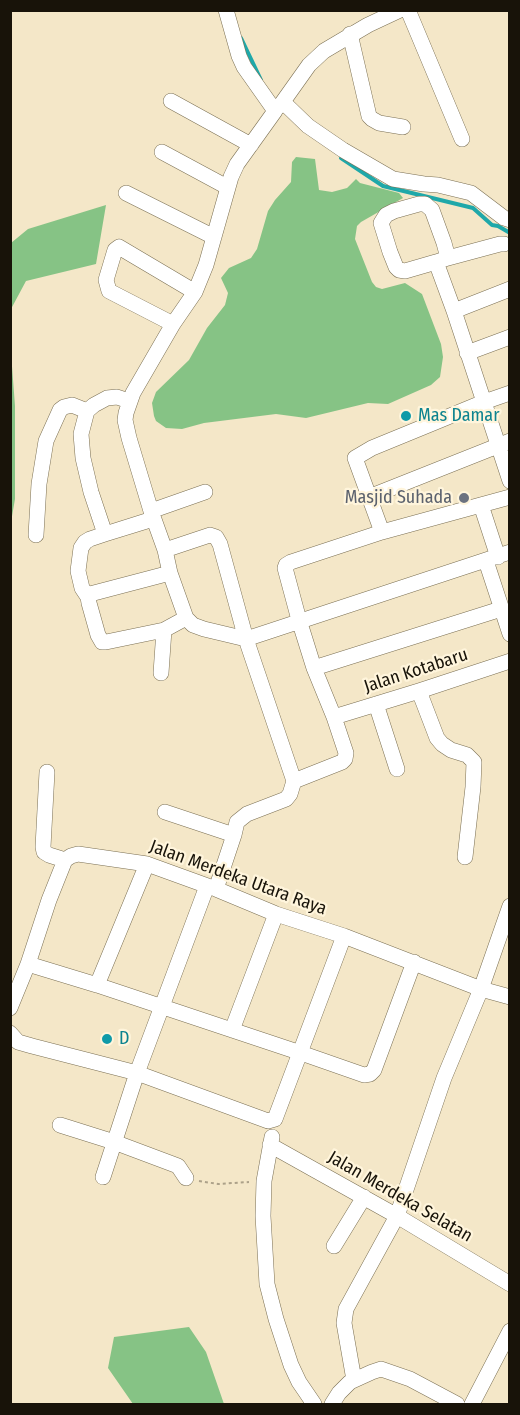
<!DOCTYPE html>
<style>
body{margin:0}
#map{position:relative;width:520px;height:1415px;overflow:hidden;background:#f4e7c8;font-family:"Fira Sans Condensed",sans-serif}
canvas{display:block}
.frame{position:absolute;inset:0;border:12px solid #181309;pointer-events:none}
</style>
<div id="map">
<canvas width="520" height="1415"></canvas>
<div class="frame"></div>
</div>
<script>
const g = document.querySelector('canvas').getContext('2d');
g.lineJoin = 'round';
function fillPath(path, color) { g.fillStyle = color; g.fill(path, 'evenodd'); }
const poly = rows => new Path2D(rows.map(r => 'M' + r).join(''));
function stroke(path, color, width, dash) { g.strokeStyle = color; g.lineWidth = width; g.lineCap = dash ? 'butt' : 'round'; g.setLineDash(dash || []); g.stroke(path); }
function drawText(font, color, halo, rows, align = 'center') {
  g.font = font + ' "Fira Sans Condensed",sans-serif'; g.lineWidth = 4.5; g.setLineDash([]); g.textBaseline = 'middle'; g.strokeStyle = halo; g.fillStyle = color; for (const [text, x, y, turn = 0] of rows) {
    g.save(); g.translate(x, y); g.rotate((+turn || 0) * Math.PI / 180); g.textAlign = isNaN(turn) ? turn : align; if (halo) g.strokeText(text, 0, 0); g.fillText(text, 0, 0); g.restore();
  }
}
fillPath(poly([
 [296,157,315,159,319,190,332,192,347,188,356,179,360,183,399,193,403,198,361,222,357,226,355,239,372,282,376,287,382,289,405,283,422,294,441,344,443,357,440,377,431,385,388,404,368,403,306,418,276,414,204,423,182,429,166,428,156,421,154,416,152,403,156,392,189,360,207,328,225,305,228,293,221,278,229,268,251,258,257,249,268,211,275,200,291,182,292,162],
 [106,205,96,264,26,281,11,309,11,243,28,229],
 [11,353,15,406,15,499,11,522],
 [189,1327,206,1352,224,1404,133,1404,108,1368,114,1337]
]), '#86c385');
stroke(poly([
 [241,38,261,80],
 [341,158,383,186,473,208,492,225,498,226,510,233]
]), '#1fa8a9', 4);
const minor = poly([
 [408,10,462,139],
 [350,34,369,116,372,119,379,123,403,127],
 [171,101,251,145],
 [283,102,308,126,343,150,393,179,424,184,438,185,471,193,504,218,510,220],
 [276,109,282,103,309,65,324,51,368,25,400,10],
 [162,152,227,187],
 [126,193,214,237],
 [448,258,500,244,504,244],
 [436,262,448,258,444,243,432,210,425,204,419,204,394,211,386,215,381,223,390,252,396,267,399,270,405,271,436,262,454,311,510,481],
 [454,311,510,289],
 [173,324,109,291,106,280,115,250,119,247,195,292],
 [467,353,510,337],
 [369,497,510,441],
 [481,505,498,557],
 [151,511,205,492],
 [382,532,510,497],
 [105,534,91,492,83,458,81,434,87,411,94,405,107,398,117,397,129,401],
 [36,535,39,484,46,441,60,410,64,407,72,405,87,411],
 [165,550,210,535,216,537,220,544,246,639,510,552],
 [486,561,510,634],
 [170,573,90,594,88,597,89,603,98,635,102,642,106,642,164,630,186,618],
 [88,597,82,588,78,571,81,548,85,542,90,539,105,534,153,519],
 [314,668,501,609],
 [161,673,164,630],
 [419,691,437,738,442,744,451,750,467,755,474,762,473,787,465,857],
 [376,704,397,769],
 [334,717,419,691,510,661],
 [47,772,43,847,44,852,49,855,65,860],
 [294,781,342,762,345,759,346,753,334,717,314,668,299,620,285,568,286,565,291,562,382,532,355,458,372,448,433,423,484,402,510,393],
 [165,812,234,835],
 [216,889,234,835,237,822,247,814,286,799,290,794,294,781,246,639,204,629,193,625,186,618,170,573,165,550,151,511,129,438,125,420,126,413,133,393,173,324,195,292,206,265,231,177,237,164,275,111,244,67,239,56,226,10],
 [28,964,97,985,301,1053,364,1075,370,1074,374,1070,414,962],
 [97,985,147,864],
 [10,1008,28,964,49,900,65,860,71,856,78,854,147,864,216,889,276,914,344,936,481,989,510,997],
 [232,1030,276,914],
 [10,1033,18,1042,32,1046,137,1073,207,886],
 [60,1125,114,1142,178,1166,186,1178],
 [272,1137,264,1181,263,1216,267,1284,276,1319,291,1365,299,1382,314,1404],
 [270,1145,397,1216,510,1284],
 [103,1177,137,1073,268,1121,275,1119,344,936],
 [334,1246,364,1197],
 [354,1380,344,1323,346,1309,397,1216,444,1078,481,989,510,906],
 [332,1404,339,1393,350,1382,372,1372,381,1369,410,1379,457,1404],
 [472,1404,510,1331]
]);
stroke(minor, '#7b7054', 16);
stroke(poly([
 [199,1181,218,1184,249,1182]
]), '#aca189', 2, [3, 3]);
stroke(minor, '#fff', 15);
for (const [x, y, r, color] of [
 [406,416,6,"#0f9aa8"],
 [464,498,6,"#6b7280"],
 [107,1039,6,"#0f9aa8"]
]) { const dot = new Path2D(); dot.arc(x, y, r, 0, 2 * Math.PI); g.fillStyle = color; g.fill(dot); stroke(dot, '#fff5dc', 2); }
drawText('18px', '#0d838f', '#fff5dc', [
 ["Mas Damar",418,416],
 ["D",119,1039]
], 'left');
drawText('18px', '#5b616d', '#fff5dc', [
 ["Masjid Suhada",452,498]
], 'right');
drawText('18px', '#181309', '#fff5dc', [
 ["Jalan Kotabaru",416,671,-18],
 ["Jalan Merdeka Utara Raya",238,878,20],
 ["Jalan Merdeka Selatan",400,1197,30]
]);
</script>
